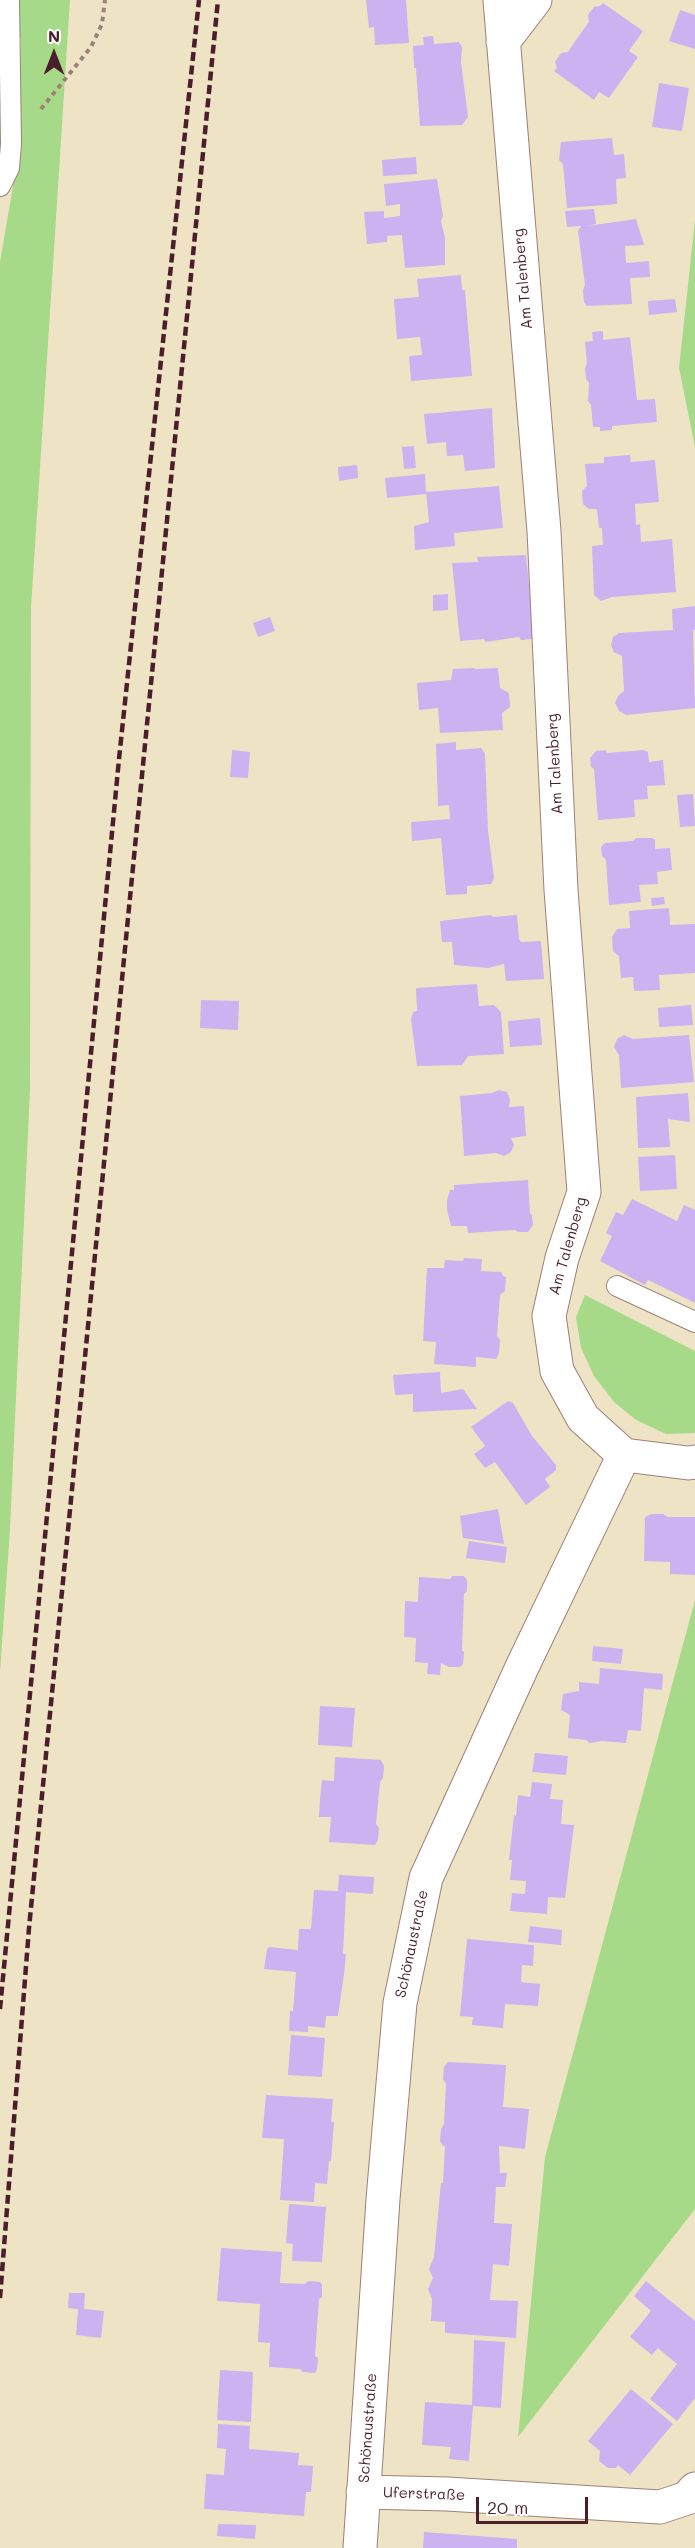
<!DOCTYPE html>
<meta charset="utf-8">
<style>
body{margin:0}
#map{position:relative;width:695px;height:2548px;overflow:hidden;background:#efe3c5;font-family:Mali,sans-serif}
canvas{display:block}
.north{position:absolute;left:24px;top:24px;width:60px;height:60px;-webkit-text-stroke:4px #fff;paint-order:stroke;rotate:0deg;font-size:16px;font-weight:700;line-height:24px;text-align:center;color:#4a1f2b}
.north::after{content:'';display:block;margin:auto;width:21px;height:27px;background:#4a1f2b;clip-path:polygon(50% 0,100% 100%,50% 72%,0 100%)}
.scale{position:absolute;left:476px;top:2497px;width:112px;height:27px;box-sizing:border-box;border:3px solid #4a1f2b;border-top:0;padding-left:8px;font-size:18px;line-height:21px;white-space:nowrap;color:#4a1f2b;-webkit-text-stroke:4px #fff;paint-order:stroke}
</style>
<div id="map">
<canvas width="695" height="2548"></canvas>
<div class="north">N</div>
<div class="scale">20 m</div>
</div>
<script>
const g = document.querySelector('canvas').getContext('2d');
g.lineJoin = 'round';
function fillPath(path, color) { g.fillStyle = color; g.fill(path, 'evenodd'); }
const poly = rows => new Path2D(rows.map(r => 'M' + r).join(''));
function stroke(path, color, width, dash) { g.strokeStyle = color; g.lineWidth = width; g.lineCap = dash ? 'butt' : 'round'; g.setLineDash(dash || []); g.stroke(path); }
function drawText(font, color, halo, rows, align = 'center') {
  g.font = font + ' Mali,sans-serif'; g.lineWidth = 4.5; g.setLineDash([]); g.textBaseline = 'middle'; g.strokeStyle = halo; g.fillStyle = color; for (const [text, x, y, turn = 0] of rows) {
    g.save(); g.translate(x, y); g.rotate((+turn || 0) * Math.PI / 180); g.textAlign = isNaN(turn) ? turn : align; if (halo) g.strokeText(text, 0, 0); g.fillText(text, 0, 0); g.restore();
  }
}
fillPath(poly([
 [0,0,70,0,31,608,30,1089,10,1529,0,1673,0,262,20,145,21,38,0,36],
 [695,220,695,447,679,368],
 [585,1295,695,1351,695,1433,666,1434,636,1420,614,1402,594,1376,581,1348,576,1317],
 [695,1600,695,2209,518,2437,545,2157]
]), '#a6da89');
fillPath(poly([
 [366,0,406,0,409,43,375,45,374,27,369,28],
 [603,3,643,31,629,51,638,57,628,71,609,98,599,92,594,100,554,71,557,68,555,62,561,53,568,52,578,37,589,22,588,15,594,7,600,6],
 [680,10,695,15,695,49,669,41],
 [433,36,434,44,459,42,462,47,461,62,468,117,462,125,420,126,416,68,414,68,413,46,424,45,423,37],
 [659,83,689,88,682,131,652,127],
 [612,138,614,155,624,154,626,178,616,179,617,204,567,208,563,164,559,160,561,142],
 [416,157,417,174,383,176,382,160],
 [437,179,443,216,441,221,445,238,445,265,405,268,402,235,387,236,387,242,367,244,364,212,384,211,384,218,400,216,400,204,386,206,384,184],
 [594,209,596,224,587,226,636,219,644,245,625,246,626,263,649,261,650,277,630,278,632,304,587,306,584,302,583,290,585,285,578,231,581,226,567,227,565,211],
 [461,275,462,290,465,290,472,376,411,381,409,356,422,355,420,337,397,339,394,299,419,297,417,279],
 [675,299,677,312,649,315,648,301],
 [603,331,603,340,630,337,637,400,655,399,657,422,612,426,612,430,600,431,600,427,593,427,591,405,588,401,589,383,586,379,585,368,587,363,585,342,593,341,592,332],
 [492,408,495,468,465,471,463,455,447,456,446,442,427,444,424,414],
 [414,446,416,468,404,469,402,447],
 [630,455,631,462,655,460,659,502,635,504,636,525,640,524,641,542,672,539,676,592,612,597,601,601,594,595,592,546,603,545,602,528,599,528,597,509,589,509,583,504,582,491,587,486,585,464,604,463,604,457],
 [357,465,358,478,339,481,338,467],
 [425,474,426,494,387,498,385,478],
 [499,486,503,528,454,533,455,546,415,550,414,526,429,522,426,492],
 [526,555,534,636,532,639,521,640,519,637,485,642,484,639,460,641,452,563,478,562,477,557],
 [448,594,448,610,433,611,433,595],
 [695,606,695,630,693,630,695,708,626,715,619,711,615,703,618,696,624,691,622,656,614,652,611,645,613,637,619,633,673,630,672,609],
 [270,617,275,631,258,637,253,623],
 [474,668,475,669,498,668,500,688,509,693,510,707,502,713,503,730,440,733,438,708,419,710,417,683,451,680,453,669],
 [456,742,456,750,481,748,485,754,488,830,494,878,491,884,467,886,467,894,446,895,441,838,412,841,411,822,450,819,449,805,438,806,436,744],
 [232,750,250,752,248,778,230,777],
 [606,750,607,753,644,750,648,752,649,762,663,760,665,785,647,786,648,799,634,800,635,817,598,820,594,769,591,767,590,758,596,751],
 [693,794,695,826,680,827,677,795],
 [636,838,652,838,655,840,655,849,670,848,672,870,657,872,658,884,639,885,641,902,609,905,606,860,602,856,601,847,605,843,633,841],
 [664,897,665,904,652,906,651,898],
 [669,908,670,925,695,924,695,973,659,975,660,990,634,991,633,977,621,978,619,956,613,951,612,937,617,929,630,928,629,911],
 [491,915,493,917,517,915,519,939,521,942,541,941,544,979,506,981,504,964,488,968,454,965,452,942,442,942,440,921],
 [477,984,479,1006,494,1005,501,1012,504,1054,468,1056,462,1065,417,1066,411,1019,413,1012,417,1011,416,988],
 [201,1000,239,1001,238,1030,200,1028],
 [691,1005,693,1025,659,1027,658,1008],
 [540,1018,542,1045,510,1047,508,1021],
 [624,1035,633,1039,689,1035,694,1082,621,1088,619,1055,614,1047,617,1039],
 [499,1090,507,1092,510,1099,509,1107,524,1106,526,1136,511,1138,514,1145,511,1152,504,1156,496,1153,464,1156,460,1096,492,1093],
 [688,1093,690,1122,668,1119,670,1147,638,1148,636,1097],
 [675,1155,677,1189,640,1191,638,1157],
 [528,1180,530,1213,532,1215,533,1225,528,1232,518,1232,515,1230,468,1233,467,1226,451,1226,447,1210,447,1200,450,1190,454,1190,454,1185],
 [632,1199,677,1221,684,1205,695,1210,695,1303,648,1280,645,1285,600,1261,612,1236,606,1233,616,1212,623,1215],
 [464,1258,482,1259,481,1271,501,1272,503,1276,506,1277,505,1291,500,1295,497,1336,500,1340,499,1353,496,1359,476,1357,476,1367,434,1364,436,1342,423,1341,427,1268,444,1268,445,1260,463,1261],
 [440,1372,441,1393,463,1389,477,1409,413,1412,413,1394,395,1395,393,1375],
 [508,1401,513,1403,532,1436,556,1465,556,1470,545,1479,550,1487,526,1505,495,1462,485,1468,474,1454,485,1446,471,1427],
 [498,1509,504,1544,463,1538,460,1516],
 [651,1514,663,1514,668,1517,695,1517,695,1575,670,1574,670,1562,644,1561,645,1517],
 [469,1541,507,1547,505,1563,466,1558],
 [452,1576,464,1576,467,1580,467,1591,464,1594,462,1650,464,1652,463,1664,460,1667,449,1667,441,1663,440,1675,427,1674,428,1663,415,1662,416,1638,404,1637,405,1601,418,1602,419,1577,450,1579],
 [593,1646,623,1649,621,1664,592,1661],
 [600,1668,663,1674,662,1690,644,1688,641,1731,628,1730,626,1743,602,1741,590,1743,586,1740,568,1738,570,1715,561,1710,563,1694,579,1691,579,1682,599,1684],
 [320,1706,355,1708,352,1747,318,1745],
 [535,1753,568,1756,566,1775,532,1772],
 [335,1757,381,1760,384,1766,383,1778,380,1782,376,1824,379,1828,378,1840,375,1845,329,1842,331,1817,319,1817,320,1798,322,1780,334,1781],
 [532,1782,552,1784,550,1799,563,1800,561,1824,574,1825,565,1898,548,1897,547,1914,510,1911,512,1893,525,1894,526,1881,510,1880,512,1860,509,1860,514,1815,516,1816,518,1795,530,1797],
 [339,1875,374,1877,373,1894,346,1892,343,1954,346,1954,344,1974,338,2016,326,2016,325,2028,308,2026,308,2032,289,2031,290,2011,293,2011,296,1972,264,1969,267,1949,269,1947,298,1950,299,1929,311,1929,314,1890,338,1891],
 [530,1926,562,1930,561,1945,528,1942],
 [467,1939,534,1945,533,1966,522,1965,521,1982,540,1984,538,2006,505,2004,503,2028,472,2025,473,2017,460,2016],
 [291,2035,325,2038,322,2077,288,2075],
 [448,2062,506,2065,503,2107,529,2109,525,2149,499,2146,500,2173,507,2173,505,2187,496,2187,494,2223,512,2224,509,2266,493,2264,490,2300,518,2301,516,2338,445,2333,445,2322,431,2321,432,2299,428,2289,433,2278,429,2269,434,2257,441,2183,443,2183,445,2146,443,2146,440,2141,441,2129,444,2124,446,2084,443,2079,444,2067],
 [266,2095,333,2099,331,2122,334,2122,331,2161,329,2161,327,2184,315,2183,314,2202,280,2200,284,2139,262,2138],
 [289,2204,326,2207,322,2262,292,2261,293,2244,286,2243],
 [221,2248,282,2252,280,2283,305,2284,308,2281,320,2282,322,2285,322,2297,319,2299,315,2356,318,2358,317,2370,315,2373,303,2372,300,2369,269,2367,270,2343,258,2342,260,2304,217,2301],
 [646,2281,695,2321,695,2398,677,2421,650,2399,677,2364,658,2348,652,2355,630,2337,651,2311,634,2296],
 [69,2293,85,2293,84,2309,104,2311,101,2338,76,2335,78,2309,68,2308],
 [474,2340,505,2342,501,2408,473,2406,469,2461,449,2459,451,2447,422,2445,425,2402,472,2405],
 [220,2370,253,2372,251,2422,217,2420],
 [631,2389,673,2424,630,2475,618,2465,616,2468,608,2468,599,2461,600,2451,588,2441],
 [218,2424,250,2426,249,2449,299,2453,298,2465,313,2466,311,2492,306,2492,304,2516,204,2509,206,2474,224,2475,226,2449,217,2448],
 [218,2524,256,2525,255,2539,217,2536],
 [424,2532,517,2539,517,2548,423,2548]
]), '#ccb2f1');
const service = poly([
 [0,186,9,168,11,144,9,0],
 [617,1286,695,1322]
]);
const minor = poly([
 [500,0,544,531,561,890,584,1192,562,1258,549,1316,557,1371,583,1418,624,1455],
 [503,42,535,0],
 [624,1455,688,1463,695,1462],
 [363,2492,447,2494,660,2507,687,2498,695,2489],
 [360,2548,383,2199,400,2003,426,1878,523,1665,624,1455]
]);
stroke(service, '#9c8178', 22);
stroke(minor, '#9c8178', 35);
stroke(poly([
 [41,109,91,47,102,24,105,0]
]), '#9c8178', 4, [4.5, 4.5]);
stroke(service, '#fff', 20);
stroke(minor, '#fff', 33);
stroke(poly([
 [0,2009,119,759,199,0],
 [0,2298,29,1928,218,0]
]), '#4a1f2b', 4.5, [9, 4.5]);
drawText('15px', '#4a1f2b', '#fff', [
 ["Am Talenberg",523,279,-95],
 ["Am Talenberg",555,764,-93],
 ["Am Talenberg",568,1246,-74],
 ["Schönaustraße",412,1944,-78],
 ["Schönaustraße",368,2428,-86],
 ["Uferstraße",424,2494,2]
]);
</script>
